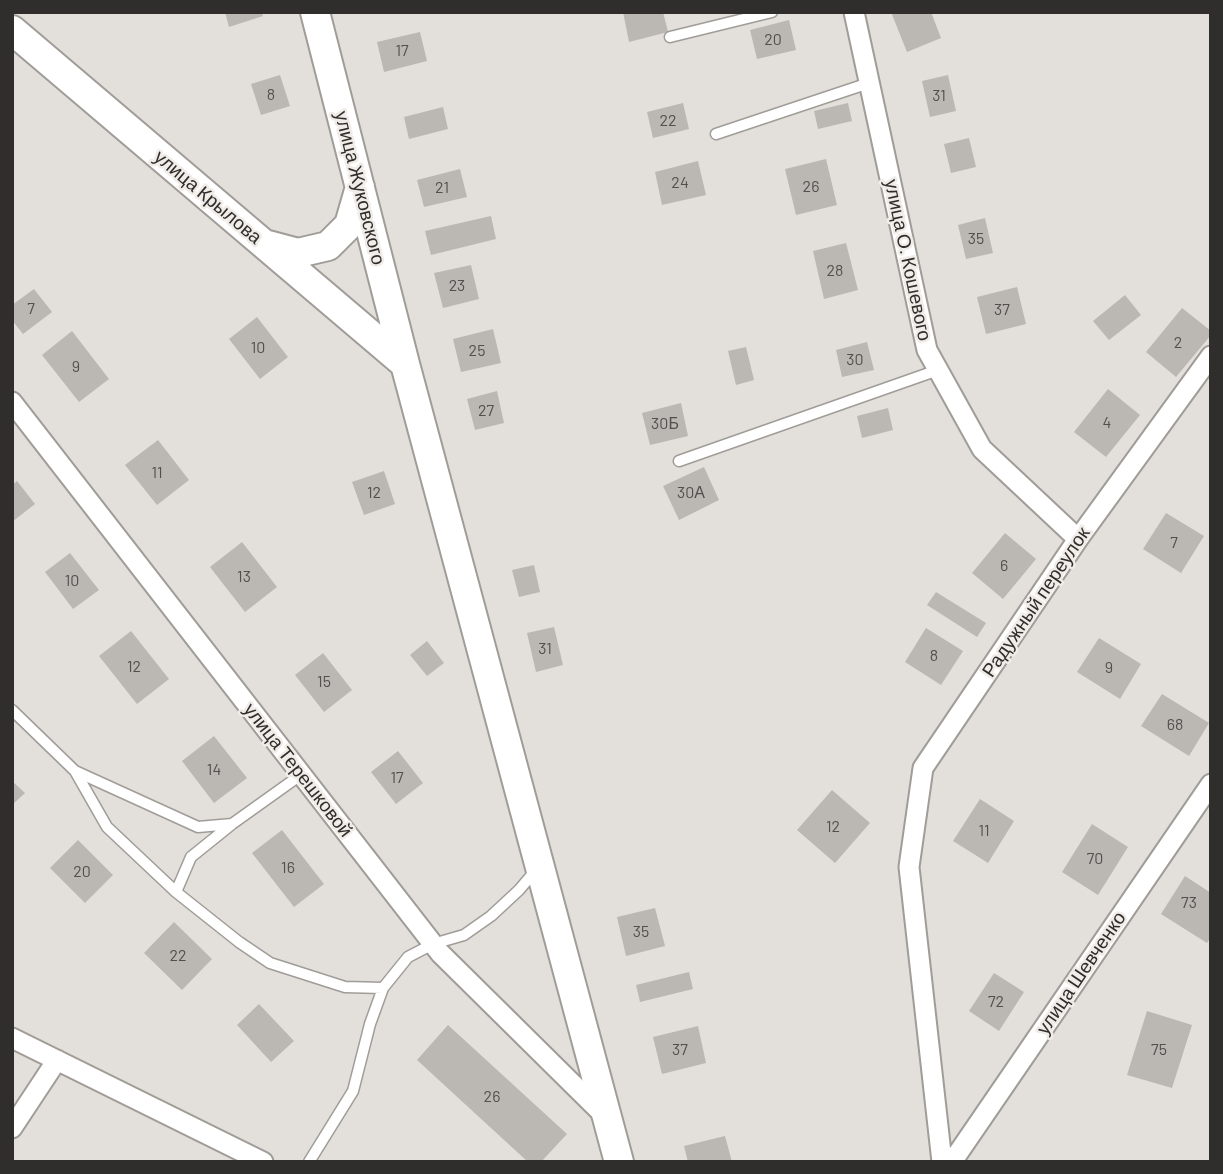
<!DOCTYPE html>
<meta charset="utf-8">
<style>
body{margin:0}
#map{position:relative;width:1223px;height:1174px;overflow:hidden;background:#e3dfda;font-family:Barlow,sans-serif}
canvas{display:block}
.frame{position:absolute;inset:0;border:14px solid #2f2e2c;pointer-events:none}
</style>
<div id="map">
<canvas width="1223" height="1174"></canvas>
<div class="frame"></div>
</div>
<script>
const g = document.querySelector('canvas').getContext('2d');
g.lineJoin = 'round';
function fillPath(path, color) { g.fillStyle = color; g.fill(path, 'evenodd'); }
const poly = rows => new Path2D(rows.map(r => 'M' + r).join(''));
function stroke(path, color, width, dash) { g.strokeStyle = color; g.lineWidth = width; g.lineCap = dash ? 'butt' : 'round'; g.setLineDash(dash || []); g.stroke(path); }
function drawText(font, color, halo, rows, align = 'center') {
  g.font = font + ' Barlow,sans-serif'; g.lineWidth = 5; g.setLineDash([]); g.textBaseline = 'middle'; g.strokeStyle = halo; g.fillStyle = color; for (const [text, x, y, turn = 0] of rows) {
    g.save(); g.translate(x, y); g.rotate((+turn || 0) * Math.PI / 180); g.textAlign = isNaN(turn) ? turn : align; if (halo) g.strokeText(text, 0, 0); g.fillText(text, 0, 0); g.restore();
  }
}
fillPath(poly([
 [225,12,261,12,263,16,229,27],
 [623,12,663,12,668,32,629,42],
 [891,12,931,12,941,38,907,52],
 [789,20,796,50,757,59,750,30],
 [420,32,427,61,384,72,377,42],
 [280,75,290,106,261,115,251,84],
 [948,75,956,111,930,117,922,81],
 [683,103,689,129,653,138,647,112],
 [848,103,852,121,818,129,814,111],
 [443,107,448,129,409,139,404,117],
 [969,138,976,167,951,173,944,144],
 [826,159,837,205,796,215,785,169],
 [698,161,706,195,662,205,655,172],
 [460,169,467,197,424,207,417,180],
 [491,216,496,239,431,255,425,231],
 [985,218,993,253,966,259,958,225],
 [846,243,858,290,824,299,813,251],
 [471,265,479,299,443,308,434,273],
 [1017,287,1026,324,986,334,977,297],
 [34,289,52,312,23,334,12,320,12,305],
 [1125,295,1141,315,1109,340,1093,321],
 [1182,308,1211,331,1211,335,1176,377,1146,352],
 [257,317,288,357,260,379,229,339],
 [493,329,501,363,461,372,453,339],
 [72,331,109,379,79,402,42,355],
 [867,342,874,370,842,377,836,350],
 [746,347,754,380,736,385,728,351],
 [1108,389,1140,415,1106,457,1074,432],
 [497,391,504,423,475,430,467,399],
 [681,403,688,436,650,445,642,413],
 [888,408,893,430,862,438,857,416],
 [158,440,189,480,157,505,125,465],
 [704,467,719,500,679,520,663,486],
 [384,471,395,504,364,515,352,482],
 [17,481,35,504,12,522,12,485],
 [1166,513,1204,536,1181,573,1143,549],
 [1005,533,1036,559,1003,599,972,573],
 [242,542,277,587,245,612,210,567],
 [70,553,99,590,73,609,45,572],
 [534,565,540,592,519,597,512,570],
 [936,592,986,623,977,637,927,605],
 [554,627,563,665,536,672,527,633],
 [926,628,963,651,941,685,905,662],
 [131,631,169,679,137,704,99,656],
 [1099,638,1141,664,1120,699,1077,672],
 [427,641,444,663,427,676,410,655],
 [323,653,352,690,324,712,295,675],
 [1162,694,1209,723,1189,756,1141,726],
 [214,736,247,778,214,803,182,761],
 [398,751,423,783,396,804,371,772],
 [12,781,25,793,12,805],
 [832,790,870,823,835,863,797,830],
 [980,799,1014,821,988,863,953,841],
 [1092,824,1128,847,1098,895,1062,872],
 [282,830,324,884,294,907,252,853],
 [78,840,113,875,85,903,50,868],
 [1185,876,1211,893,1211,937,1207,943,1161,914],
 [655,908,665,946,626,956,617,917],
 [174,922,212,959,182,990,144,953],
 [689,972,693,989,640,1002,636,985],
 [994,973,1024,992,999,1031,969,1011],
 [259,1004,294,1041,271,1062,237,1025],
 [1147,1011,1192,1025,1172,1088,1127,1075],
 [448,1025,567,1134,541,1162,528,1162,417,1060],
 [698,1026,706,1063,662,1074,653,1037],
 [725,1136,732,1162,688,1162,684,1146]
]), '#bbb7b3');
const lane = poly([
 [670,37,772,12],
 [716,134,869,83],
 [679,461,938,370],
 [12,710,75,771,198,827,232,824,302,774],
 [75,771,107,827,176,892,239,942,270,963,345,987,383,988],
 [176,892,191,857,232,824],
 [309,1162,353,1091,370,1024,383,988,408,957,433,944,464,935,491,916,519,890,536,870]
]);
const street = poly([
 [854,12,927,350,982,449,1078,539],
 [12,402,440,953,607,1118],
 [12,1038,263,1162],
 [12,1128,57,1060],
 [942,1162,909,867,923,768,1078,539,1211,356],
 [952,1162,1211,784]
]);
const secondary = poly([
 [315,12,405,364,619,1162],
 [12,30,405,364],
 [268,245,298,253,328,246,349,225,360,187]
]);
stroke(lane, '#a09c98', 13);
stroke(street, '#a09c98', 23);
stroke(secondary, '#a09c98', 32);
stroke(lane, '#fff', 10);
stroke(street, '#fff', 19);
stroke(secondary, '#fff', 28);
drawText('16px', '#52504e', null, [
 ["20",773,40],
 ["17",402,51],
 ["8",271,95],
 ["31",939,96],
 ["22",668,121],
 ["24",680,183],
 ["26",811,187],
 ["21",442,188],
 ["35",976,239],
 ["28",835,271],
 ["23",457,286],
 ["7",31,309],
 ["37",1002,310],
 ["2",1178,343],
 ["10",258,348],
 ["25",477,351],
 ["30",855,360],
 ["9",76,367],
 ["27",486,411],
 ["4",1107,423],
 ["30Б",665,424],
 ["11",157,473],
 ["12",374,493],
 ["30А",691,493],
 ["7",1174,543],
 ["6",1004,566],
 ["13",244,577],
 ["10",72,581],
 ["31",545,649],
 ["8",934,656],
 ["12",134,667],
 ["9",1109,668],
 ["15",324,682],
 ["68",1175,725],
 ["14",214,770],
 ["17",397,778],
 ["12",833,827],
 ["11",984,831],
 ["70",1095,859],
 ["16",288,868],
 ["20",82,872],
 ["73",1189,903],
 ["35",641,932],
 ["22",178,956],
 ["72",996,1002],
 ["37",680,1050],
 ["75",1159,1050],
 ["26",492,1097]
]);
drawText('19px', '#2f2e2c', '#f0ece7', [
 ["улица Жуковского",360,188,76],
 ["улица Крылова",208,197,40],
 ["улица О. Кошевого",908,260,78],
 ["Радужный переулок",1036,602,-56],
 ["улица Терешковой",298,770,52],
 ["улица Шевченко",1081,973,-56]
]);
</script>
